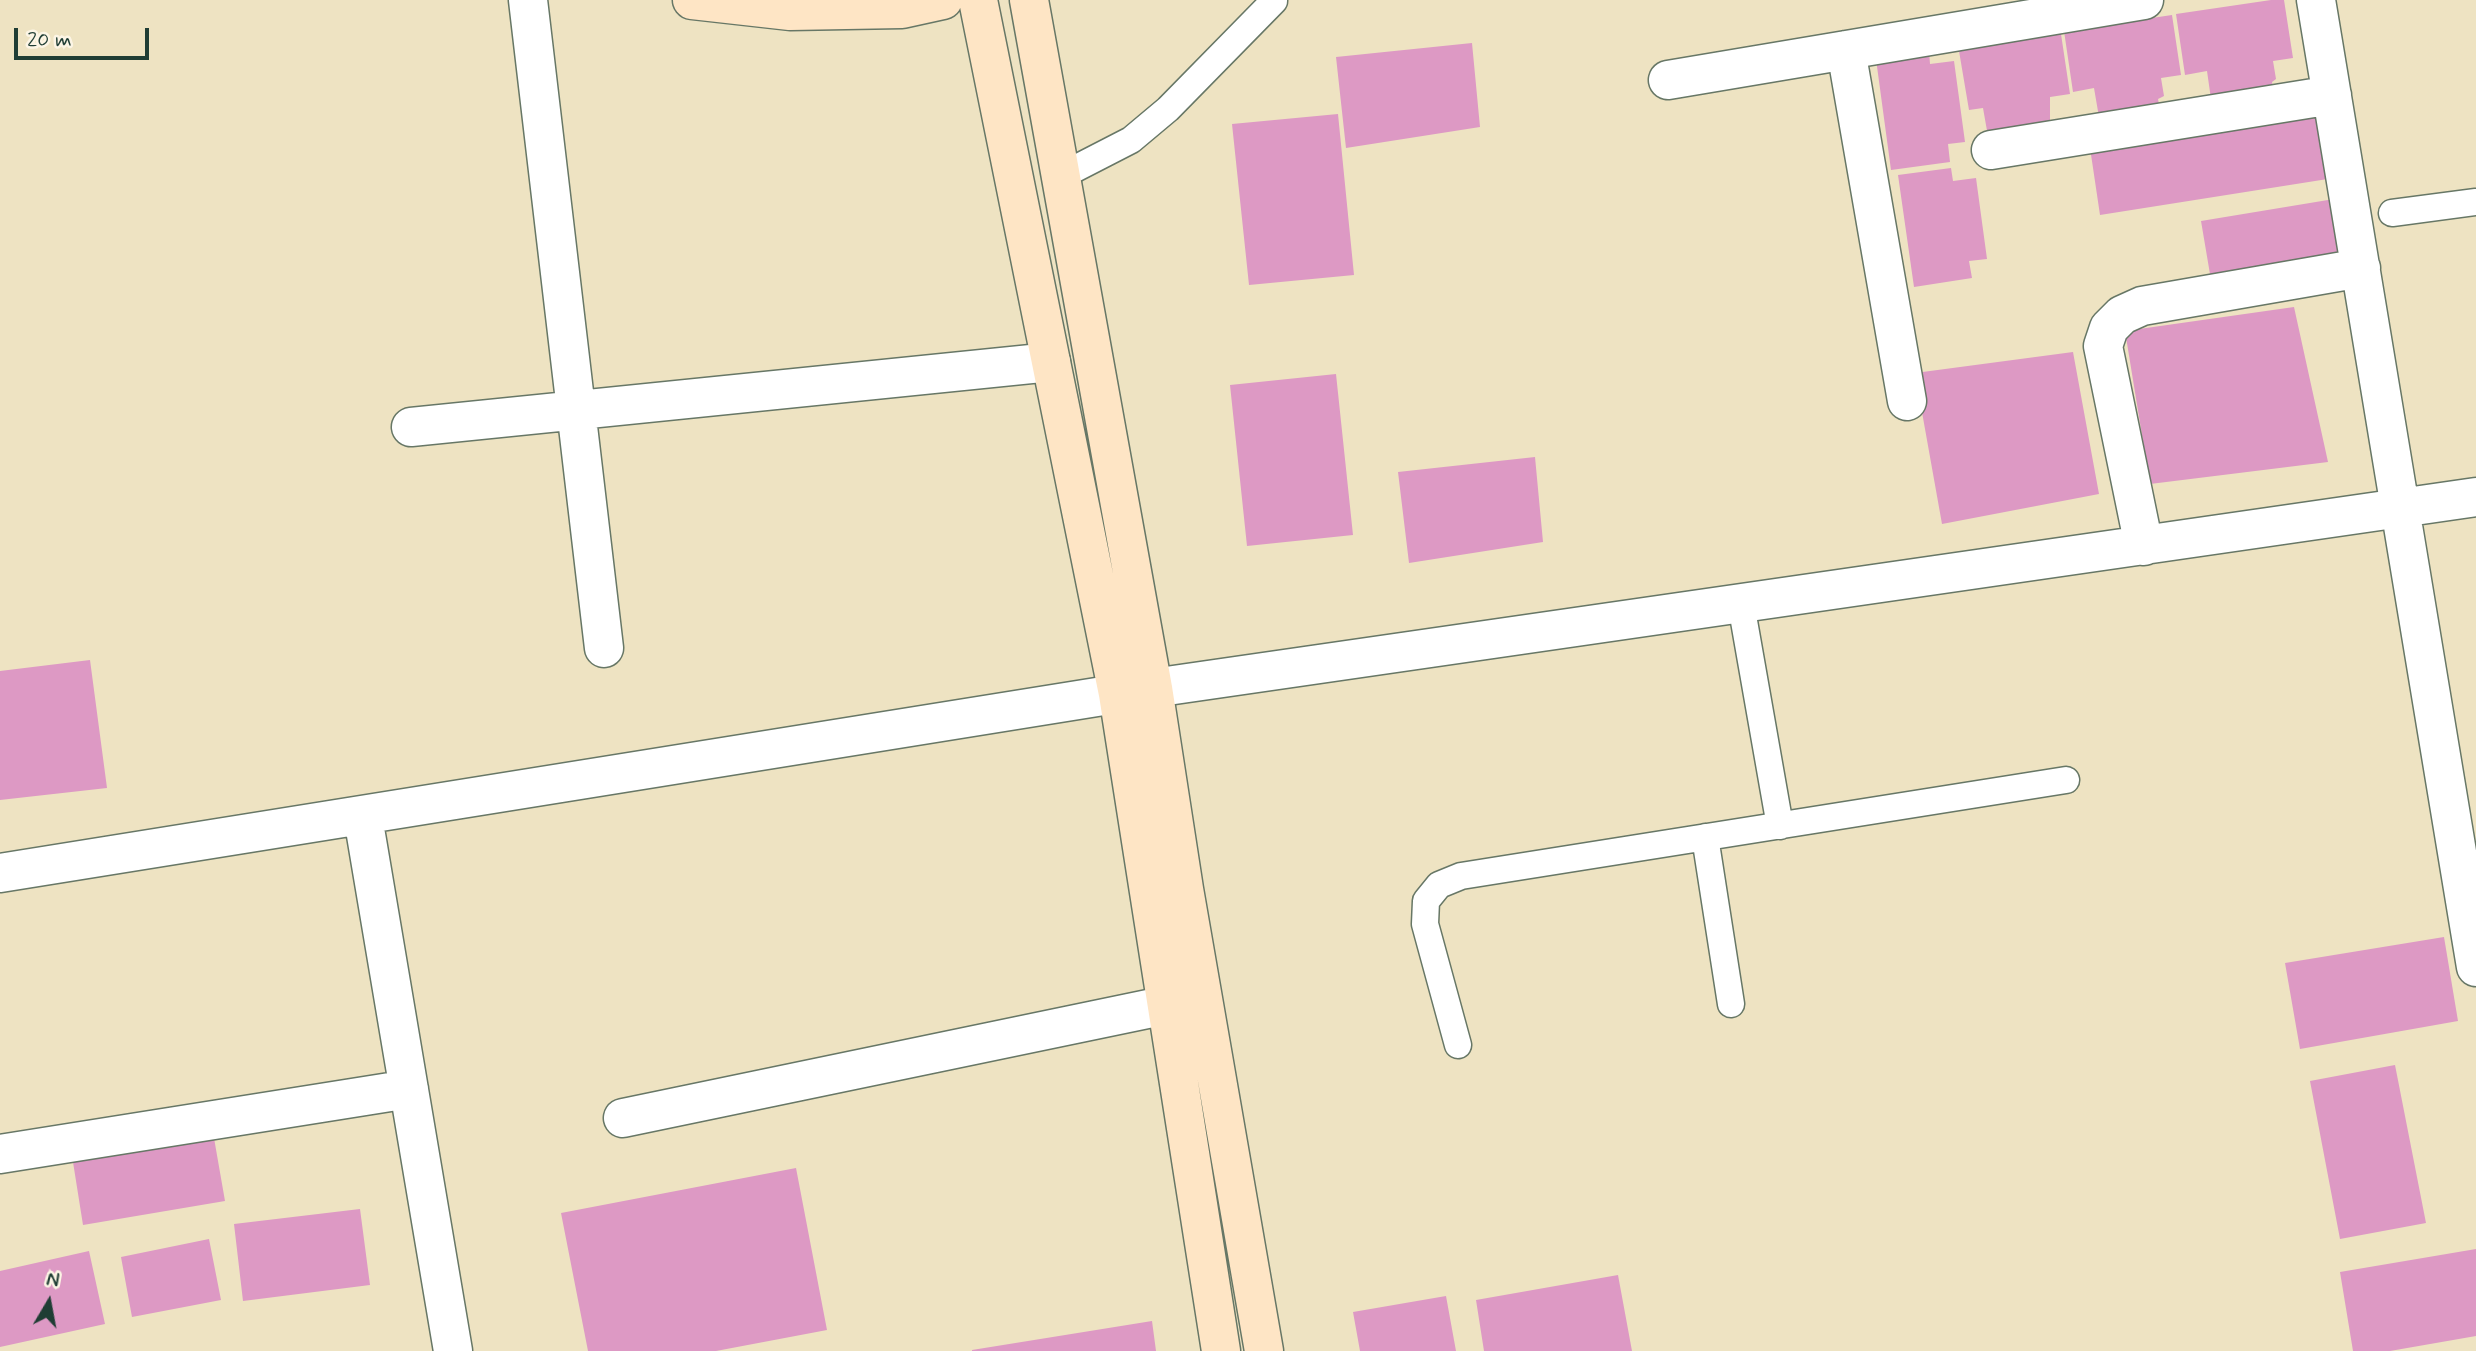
<!DOCTYPE html>
<style>
body{margin:0}
#map{position:relative;width:2476px;height:1351px;overflow:hidden;background:#eee3c2;font-family:Mynerve,sans-serif}
canvas{display:block}
.north{position:absolute;left:14px;top:1267px;width:70px;height:70px;-webkit-text-stroke:5px #fcf5e5;paint-order:stroke;rotate:10deg;font-size:19px;font-weight:700;line-height:28px;text-align:center;color:#1f3d34}
.north::after{content:'';display:block;margin:auto;width:24px;height:32px;background:#1f3d34;clip-path:polygon(50% 0,100% 100%,50% 72%,0 100%)}
.scale{position:absolute;left:14px;top:28px;width:135px;height:32px;box-sizing:border-box;border:4px solid #1f3d34;border-top:0;padding-left:9px;font-size:21px;line-height:24px;white-space:nowrap;color:#1f3d34;-webkit-text-stroke:5px #fcf5e5;paint-order:stroke}
</style>
<div id="map">
<canvas width="2476" height="1351"></canvas>
<div class="north">N</div>
<div class="scale">20 m</div>
</div>
<script>
const g = document.querySelector('canvas').getContext('2d');
g.lineJoin = 'round';
function fillPath(path, color) { g.fillStyle = color; g.fill(path, 'evenodd'); }
const poly = rows => new Path2D(rows.map(r => 'M' + r).join(''));
function stroke(path, color, width, dash) { g.strokeStyle = color; g.lineWidth = width; g.lineCap = dash ? 'butt' : 'round'; g.setLineDash(dash || []); g.stroke(path); }
fillPath(poly([
 [2271,0,2284,0,2293,58,2273,61,2276,79,2272,82,2274,97,2212,106,2207,71,2185,75,2176,14],
 [2172,15,2181,75,2161,78,2164,96,2158,99,2161,114,2100,123,2094,88,2073,92,2064,31],
 [2061,34,2070,94,2050,97,2050,133,1989,142,1983,108,1969,110,1959,51],
 [1472,43,1480,127,1346,148,1336,57],
 [1929,51,1930,64,1954,61,1965,142,1948,144,1950,162,1891,170,1876,59],
 [2322,104,2334,178,2100,215,2089,141],
 [1338,114,1354,275,1249,285,1232,124],
 [1951,168,1953,181,1976,178,1987,259,1969,261,1972,278,1914,287,1898,175],
 [2334,199,2344,258,2211,280,2201,221],
 [2294,307,2328,462,2150,484,2125,331],
 [2073,352,2099,494,1942,524,1915,373],
 [1336,374,1353,535,1247,546,1230,385],
 [1535,457,1543,542,1409,563,1398,472],
 [90,660,107,788,0,800,0,671],
 [2444,937,2458,1021,2300,1049,2285,963],
 [2395,1065,2426,1223,2340,1239,2310,1081],
 [214,1138,225,1201,83,1225,73,1162],
 [796,1168,827,1330,716,1351,588,1351,561,1213],
 [360,1209,370,1285,243,1301,234,1224],
 [209,1239,221,1300,132,1317,121,1257],
 [2476,1249,2476,1336,2390,1351,2353,1351,2340,1272],
 [89,1251,105,1324,0,1347,0,1271],
 [1618,1275,1632,1351,1484,1351,1476,1300],
 [1446,1296,1456,1351,1360,1351,1353,1312],
 [1152,1321,1156,1351,972,1351,972,1350]
]), '#dd99c4');
const lane = poly([
 [1061,176,1131,140,1168,109,1274,1],
 [2392,213,2476,202],
 [1741,604,1780,826],
 [1705,837,1731,1004],
 [1458,1045,1425,924,1426,901,1439,885,1461,876,2066,780]
]);
const street = poly([
 [528,0,604,648],
 [2316,0,2476,967],
 [1846,50,1907,401],
 [1668,80,2144,0],
 [1991,150,2332,95],
 [411,427,1051,362],
 [2144,546,2103,346,2109,328,2122,315,2142,306,2361,268],
 [363,817,453,1351],
 [0,873,1153,688,2476,497],
 [623,1118,1167,1005],
 [0,1154,409,1089]
]);
const secondary = poly([
 [692,0,790,11,902,9,943,0],
 [978,0,1118,694,1221,1351],
 [1029,0,1153,688,1184,889,1264,1351]
]);
stroke(lane, '#677766', 29);
stroke(street, '#677766', 41);
stroke(secondary, '#677766', 41);
stroke(lane, '#fff', 26);
stroke(street, '#fff', 38);
stroke(secondary, '#fee5c5', 38);
</script>
